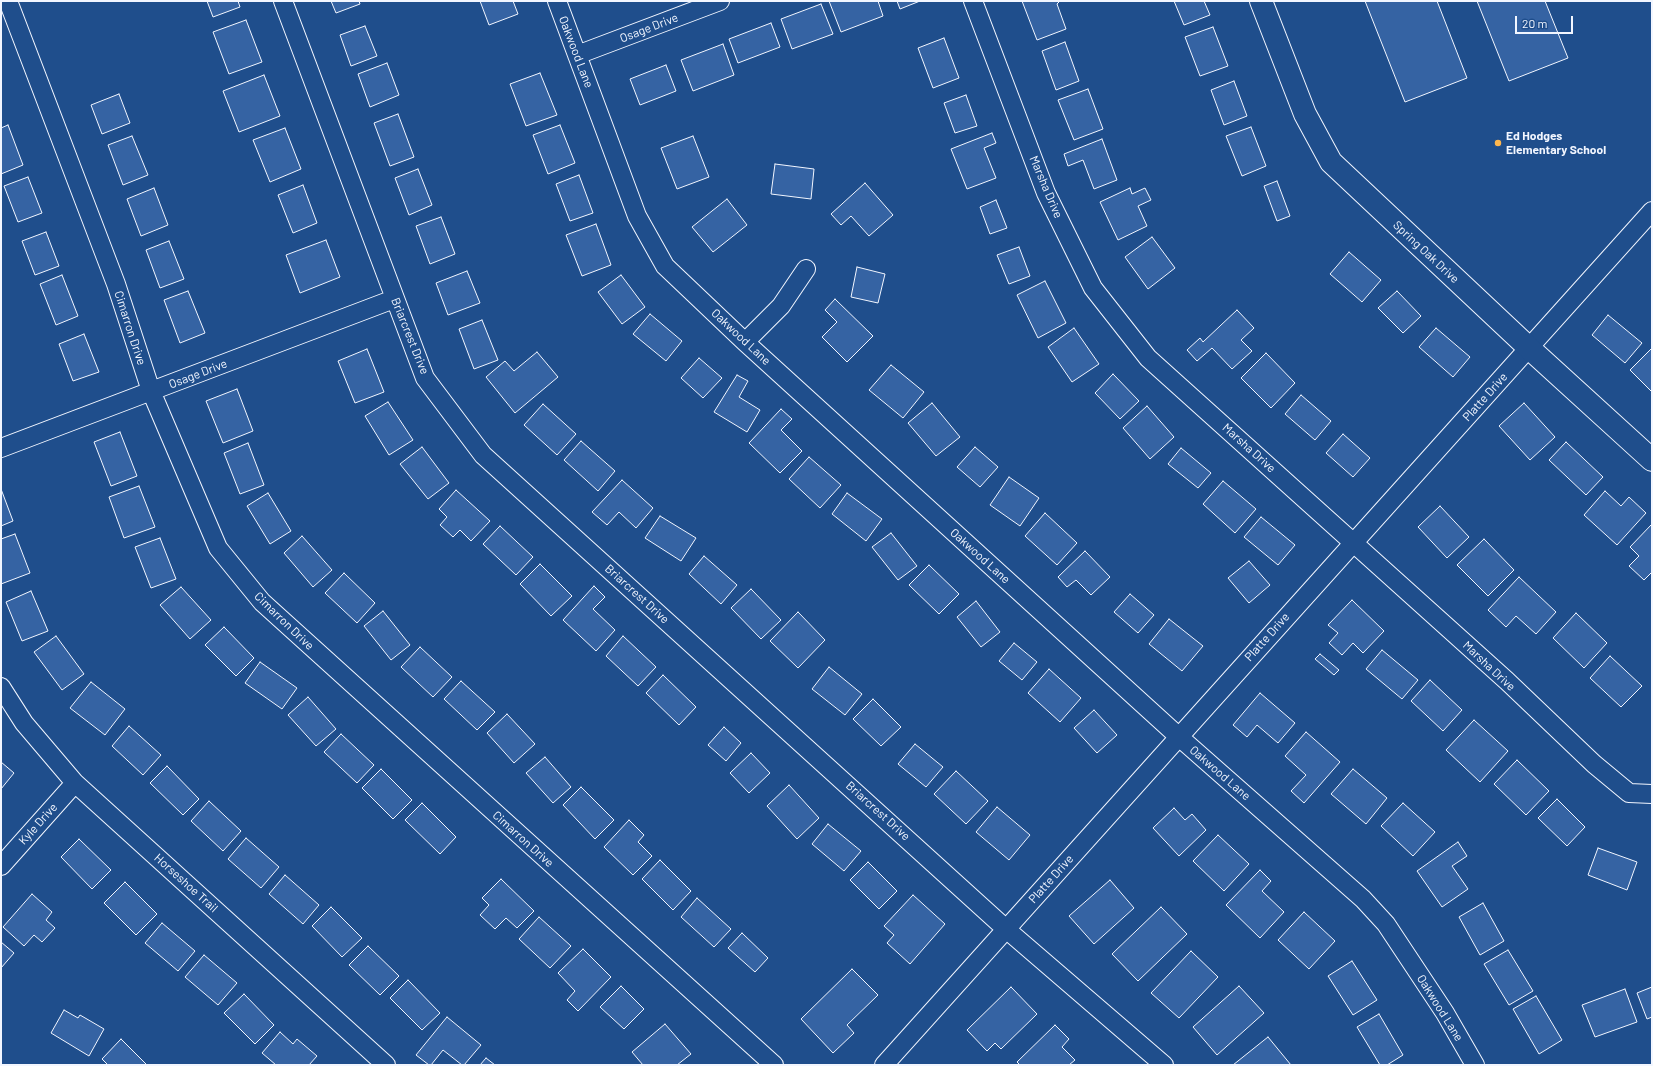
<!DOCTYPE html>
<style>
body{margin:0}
#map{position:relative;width:1653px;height:1066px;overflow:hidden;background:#1f4e8c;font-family:Barlow,sans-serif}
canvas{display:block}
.frame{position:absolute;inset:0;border:2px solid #f2f6ff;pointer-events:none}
.scale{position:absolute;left:1515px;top:16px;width:58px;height:18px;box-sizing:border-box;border:2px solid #f2f6ff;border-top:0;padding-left:5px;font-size:12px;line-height:14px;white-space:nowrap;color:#f2f6ff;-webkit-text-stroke:3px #1f4e8c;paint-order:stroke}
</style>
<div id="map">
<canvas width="1653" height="1066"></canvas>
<div class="frame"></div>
<div class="scale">20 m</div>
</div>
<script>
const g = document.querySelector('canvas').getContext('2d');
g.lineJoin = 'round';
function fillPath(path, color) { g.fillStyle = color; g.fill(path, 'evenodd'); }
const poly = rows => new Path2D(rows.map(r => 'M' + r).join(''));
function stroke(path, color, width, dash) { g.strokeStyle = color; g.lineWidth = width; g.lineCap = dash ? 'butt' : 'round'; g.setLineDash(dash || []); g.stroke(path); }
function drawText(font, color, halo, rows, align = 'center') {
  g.font = font + ' Barlow,sans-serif'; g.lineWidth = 3; g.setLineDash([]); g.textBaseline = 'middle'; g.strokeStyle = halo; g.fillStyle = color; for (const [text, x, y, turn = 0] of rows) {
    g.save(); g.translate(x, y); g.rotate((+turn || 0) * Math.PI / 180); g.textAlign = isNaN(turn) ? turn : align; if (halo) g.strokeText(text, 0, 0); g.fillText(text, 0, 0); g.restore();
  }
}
const building = poly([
 [207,1,238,1,240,7,213,17,207,1],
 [331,1,359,1,360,4,336,13,331,1],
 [480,1,513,1,518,14,489,25,480,1],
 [829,1,878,1,883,16,841,32,829,1],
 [897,1,920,1,900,9,897,1],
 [1022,1,1060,1,1057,4,1066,29,1037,40,1022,1],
 [1174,1,1204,1,1210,15,1184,25,1174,1],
 [1365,1,1437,1,1467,78,1405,102,1365,1],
 [1477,1,1545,1,1568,58,1509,81,1477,1],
 [821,4,833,34,792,49,781,19,821,4],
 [246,20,262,62,229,74,213,32,246,20],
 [771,23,780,47,738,63,729,39,771,23],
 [365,26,377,56,351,66,340,35,365,26],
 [1213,27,1228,66,1200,76,1185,37,1213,27],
 [944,38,959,78,933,88,918,48,944,38],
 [1065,42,1079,81,1056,90,1042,51,1065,42],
 [723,44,734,75,693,91,681,60,723,44],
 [387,63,399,95,370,107,358,74,387,63],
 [666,65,676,91,640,105,630,79,666,65],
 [540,73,557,115,526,126,510,84,540,73],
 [264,75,280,116,239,132,223,91,264,75],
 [1234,81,1247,116,1224,125,1211,90,1234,81],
 [1088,89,1103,129,1074,140,1058,100,1088,89],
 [119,94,130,123,102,134,91,105,119,94],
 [966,95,977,126,955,133,944,103,966,95],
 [398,114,414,157,390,166,374,123,398,114],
 [8,125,23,165,1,174,1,128,8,125],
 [560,125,575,163,548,174,533,135,560,125],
 [1251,127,1266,166,1242,176,1226,136,1251,127],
 [285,128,301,169,270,182,253,140,285,128],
 [992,133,996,143,984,148,996,178,967,189,951,149,992,133],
 [132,136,148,175,123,185,108,145,132,136],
 [693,136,709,177,677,189,661,148,693,136],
 [1102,139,1117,180,1094,189,1083,160,1068,166,1064,154,1102,139],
 [775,164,814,169,811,199,771,194,775,164],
 [418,169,432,205,409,215,395,178,418,169],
 [579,175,593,213,570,221,556,184,579,175],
 [28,177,42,213,18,222,4,186,28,177],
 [1277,181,1290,216,1277,221,1264,186,1277,181],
 [865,183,893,215,869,236,851,216,841,225,831,214,865,183],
 [303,185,317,223,293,233,278,195,303,185],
 [154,188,168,225,141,236,127,199,154,188],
 [1130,188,1132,194,1145,188,1151,200,1138,206,1147,226,1118,240,1100,202,1130,188],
 [727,199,747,225,713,252,692,227,727,199],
 [996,200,1007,228,990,234,980,207,996,200],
 [441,217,455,254,430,264,416,226,441,217],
 [596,224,611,265,582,276,566,235,596,224],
 [46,232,59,266,35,275,22,241,46,232],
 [1152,237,1175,268,1148,289,1125,257,1152,237],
 [326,240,340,277,300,293,286,255,326,240],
 [169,241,184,279,160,288,146,250,169,241],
 [1019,247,1030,276,1009,284,997,255,1019,247],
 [1349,252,1381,280,1362,302,1330,274,1349,252],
 [857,267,885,274,878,303,851,297,857,267],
 [467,271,480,303,448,315,436,283,467,271],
 [62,275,78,316,56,325,40,284,62,275],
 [621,275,645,307,622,324,598,292,621,275],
 [1045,281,1066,323,1038,338,1017,295,1045,281],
 [188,291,205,333,180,343,164,300,188,291],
 [1397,291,1421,316,1403,333,1378,308,1397,291],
 [835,299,873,336,847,362,822,337,837,322,825,310,835,299],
 [1237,310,1254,328,1241,340,1252,351,1232,369,1212,348,1197,361,1187,350,1200,338,1203,342,1237,310],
 [650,314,682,341,666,361,633,334,650,314],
 [1608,315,1642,343,1625,363,1592,335,1608,315],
 [482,320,498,360,474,369,459,329,482,320],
 [1074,328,1099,364,1072,382,1048,347,1074,328],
 [1436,328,1470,357,1453,377,1419,347,1436,328],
 [84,334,99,372,73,381,59,344,84,334],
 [1652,348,1652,392,1630,370,1652,348],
 [367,349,384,392,355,403,338,361,367,349],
 [537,352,558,377,515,413,486,377,505,361,514,371,537,352],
 [1266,353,1295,383,1271,408,1241,378,1266,353],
 [699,358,722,378,703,398,681,378,699,358],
 [891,365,924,392,903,418,869,390,891,365],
 [1113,374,1139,401,1120,419,1095,393,1113,374],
 [737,375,748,381,739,397,760,410,747,432,714,412,737,375],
 [237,389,253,431,223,443,206,401,237,389],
 [1301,395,1331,421,1315,440,1285,414,1301,395],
 [388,402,413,440,389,455,365,416,388,402],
 [932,403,960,437,936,456,908,423,932,403],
 [1524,403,1555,437,1530,460,1499,426,1524,403],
 [543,404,576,434,557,455,524,425,543,404],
 [1147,406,1174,437,1150,459,1123,428,1147,406],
 [781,409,792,419,781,430,802,451,780,473,749,443,781,409],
 [120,432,137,476,111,486,94,442,120,432],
 [1343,434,1370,458,1353,477,1326,453,1343,434],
 [581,441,615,471,598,491,564,460,581,441],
 [1566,442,1603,477,1586,495,1549,460,1566,442],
 [248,443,264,485,240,494,224,453,248,443],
 [422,447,449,483,428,499,400,464,422,447],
 [975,447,998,467,980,487,957,467,975,447],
 [1181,448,1211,473,1198,488,1168,464,1181,448],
 [809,457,841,485,820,508,789,479,809,457],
 [1009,477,1039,498,1020,526,990,505,1009,477],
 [622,480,653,508,636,528,619,512,607,525,592,512,622,480],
 [1223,481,1256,509,1235,533,1203,504,1223,481],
 [139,486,155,527,124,538,109,497,139,486],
 [1,489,13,521,1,526,1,489],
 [456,490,490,521,471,541,460,530,453,537,440,525,447,517,439,509,456,490],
 [1605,491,1621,506,1629,497,1646,513,1617,545,1584,515,1605,491],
 [268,493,291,531,270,544,247,506,268,493],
 [847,493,882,519,866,541,832,514,847,493],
 [1440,506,1469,537,1447,558,1418,527,1440,506],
 [1045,513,1077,543,1057,565,1025,536,1045,513],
 [660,516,696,538,681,561,645,538,660,516],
 [1261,517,1295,545,1278,565,1244,537,1261,517],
 [1652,524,1652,572,1644,580,1629,566,1639,556,1630,547,1652,524],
 [500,526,533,557,516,575,483,544,500,526],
 [891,533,917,566,898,580,872,547,891,533],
 [15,534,30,573,1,584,1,539,15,534],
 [302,536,332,570,313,587,284,553,302,536],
 [160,538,176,579,151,588,135,547,160,538],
 [1484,539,1514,570,1488,596,1457,565,1484,539],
 [1085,551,1110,577,1091,595,1076,580,1067,587,1058,577,1085,551],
 [704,556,737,585,721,604,689,574,704,556],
 [1249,561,1270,585,1249,603,1228,578,1249,561],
 [540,564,572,596,551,616,520,584,540,564],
 [929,565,959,594,939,614,909,585,929,565],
 [344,573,375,603,357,623,325,593,344,573],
 [1519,577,1556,612,1536,634,1516,616,1506,627,1488,610,1519,577],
 [594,586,605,597,593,609,615,630,596,651,563,620,594,586],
 [181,587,211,620,190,639,160,605,181,587],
 [751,589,781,620,761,639,731,608,751,589],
 [31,591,48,631,22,641,6,602,31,591],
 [1130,594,1154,615,1138,633,1114,612,1130,594],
 [1352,600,1384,631,1363,653,1353,643,1342,655,1329,643,1338,633,1328,625,1352,600],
 [976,601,1000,632,981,647,957,617,976,601],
 [383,611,410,645,391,660,364,626,383,611],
 [798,612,825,640,798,668,770,641,798,612],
 [1576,613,1607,643,1584,668,1553,638,1576,613],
 [1169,619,1203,646,1182,671,1149,644,1169,619],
 [224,627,254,658,236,676,205,645,224,627],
 [56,636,84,674,62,690,34,652,56,636],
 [623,636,656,667,638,686,606,656,623,636],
 [1014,643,1037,662,1022,680,999,661,1014,643],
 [420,647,452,677,433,697,401,667,420,647],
 [1382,650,1418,680,1402,699,1366,669,1382,650],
 [1320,654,1339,670,1334,675,1315,659,1320,654],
 [1610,656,1642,686,1621,707,1590,678,1610,656],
 [260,662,297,688,282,709,245,683,260,662],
 [829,667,862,694,845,715,812,689,829,667],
 [1049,669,1081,698,1060,722,1028,693,1049,669],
 [663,675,696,707,679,725,646,693,663,675],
 [1430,680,1462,710,1443,731,1411,701,1430,680],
 [461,681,495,712,477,730,444,699,461,681],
 [91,682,125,709,105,735,70,708,91,682],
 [1260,693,1295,723,1278,743,1257,725,1247,737,1233,725,1260,693],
 [308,697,336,729,316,746,288,715,308,697],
 [873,699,901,727,881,746,853,719,873,699],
 [1094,710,1117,735,1097,753,1074,728,1094,710],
 [507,714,535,744,514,763,487,733,507,714],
 [1474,720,1508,751,1480,782,1446,750,1474,720],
 [129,726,161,755,143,775,112,746,129,726],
 [724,727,741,743,726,761,708,745,724,727],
 [1306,732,1340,762,1304,803,1291,791,1306,775,1285,756,1306,732],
 [341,734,374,765,357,783,324,752,341,734],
 [915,744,943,767,926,787,898,764,915,744],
 [751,753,770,773,749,793,730,773,751,753],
 [545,757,571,787,553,803,526,773,545,757],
 [1517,760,1549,791,1526,815,1494,784,1517,760],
 [1,762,14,773,1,789,1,762],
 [167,766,199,799,183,815,150,783,167,766],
 [381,769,412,800,393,819,362,788,381,769],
 [1353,769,1387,798,1366,824,1331,794,1353,769],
 [956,771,988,801,966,824,934,794,956,771],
 [789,785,819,818,797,839,767,806,789,785],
 [581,787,614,820,595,839,563,805,581,787],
 [1557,799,1585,827,1567,846,1538,818,1557,799],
 [209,801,241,831,223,851,191,821,209,801],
 [422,803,456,837,440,854,405,820,422,803],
 [1403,803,1435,832,1413,856,1381,826,1403,803],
 [997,807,1030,835,1009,860,976,832,997,807],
 [1174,808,1185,820,1192,814,1206,830,1179,856,1153,828,1174,808],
 [629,820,644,835,638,842,652,856,633,875,604,847,629,820],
 [828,824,861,851,844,871,812,844,828,824],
 [1218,835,1249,864,1224,891,1193,861,1218,835],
 [246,838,279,867,261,888,228,859,246,838],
 [79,839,111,870,92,889,61,857,79,839],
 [1458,842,1467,856,1452,866,1468,889,1442,907,1417,871,1458,842],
 [1598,848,1637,862,1627,890,1588,875,1598,848],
 [660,860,691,891,673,910,642,879,660,860],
 [868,862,897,891,879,909,850,880,868,862],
 [1260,870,1271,881,1262,891,1284,912,1260,938,1226,905,1260,870],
 [285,875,319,905,303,924,269,894,285,875],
 [501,879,534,911,517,928,506,918,495,929,480,915,489,905,482,898,501,879],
 [1110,880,1134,908,1094,944,1069,916,1110,880],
 [125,882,157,914,136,935,104,903,125,882],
 [32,894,52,912,46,920,55,928,42,942,34,935,24,946,3,927,32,894],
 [913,895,945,924,910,964,887,943,894,935,884,926,913,895],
 [697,898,731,929,714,947,681,917,697,898],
 [1483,903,1504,941,1480,955,1459,917,1483,903],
 [331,907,362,938,342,957,312,926,331,907],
 [1161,907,1187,934,1138,981,1112,954,1161,907],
 [1304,912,1335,941,1309,969,1278,940,1304,912],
 [539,917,571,946,550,968,519,939,539,917],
 [162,923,195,951,178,971,145,943,162,923],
 [742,933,768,958,755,972,728,948,742,933],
 [1,942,14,953,1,968,1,942],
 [368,946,399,976,380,995,349,965,368,946],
 [583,949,611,977,578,1011,567,1000,575,991,558,973,583,949],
 [1508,950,1533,991,1509,1005,1484,964,1508,950],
 [1191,951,1218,977,1179,1018,1151,993,1191,951],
 [204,955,237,983,218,1005,185,977,204,955],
 [1352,961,1377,1000,1353,1015,1328,976,1352,961],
 [852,969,878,995,847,1025,854,1033,833,1053,801,1019,852,969],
 [408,980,440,1013,422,1030,390,998,408,980],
 [621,986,644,1009,624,1029,600,1007,621,986],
 [1239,986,1264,1013,1217,1055,1193,1027,1239,986],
 [1011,987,1037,1014,1001,1049,995,1043,987,1051,967,1030,1011,987],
 [1652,987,1652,1017,1647,1019,1637,993,1652,987],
 [1625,989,1637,1022,1595,1037,1582,1005,1625,989],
 [244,994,274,1025,255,1044,224,1013,244,994],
 [1536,996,1562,1040,1539,1054,1513,1009,1536,996],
 [64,1010,78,1018,80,1015,104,1029,89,1056,51,1033,64,1010],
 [1379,1014,1403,1055,1387,1065,1380,1065,1357,1027,1379,1014],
 [447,1017,481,1045,464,1065,462,1065,443,1050,431,1065,429,1065,416,1055,447,1017],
 [665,1024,691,1054,677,1065,643,1065,632,1052,665,1024],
 [1055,1025,1069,1039,1062,1047,1075,1060,1069,1065,1020,1065,1017,1062,1055,1025],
 [280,1032,293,1044,297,1039,317,1056,309,1065,276,1065,262,1053,280,1032],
 [1268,1037,1291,1065,1233,1065,1268,1037],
 [121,1039,147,1065,108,1065,102,1059,121,1039],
 [486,1058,495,1065,480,1065,486,1058]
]);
fillPath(building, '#3563a3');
stroke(building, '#f2f6ff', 1);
const street = poly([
 [8,1,116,284,151,391,218,548,262,602,774,1065],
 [283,1,425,378,483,455,1006,929,1164,1065],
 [557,1,637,216,665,266,745,342,1178,736,1363,899,1386,924,1445,1013,1475,1065],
 [973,1,1046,193,1093,288,1148,358,1507,681,1594,764,1629,793,1652,794],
 [577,55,720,1],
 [745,342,781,306,806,269],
 [1,448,394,299],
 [1,687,24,723,75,783,386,1065],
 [1,866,75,783],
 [884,1065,1652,211]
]);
const secondary = poly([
 [1261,1,1305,114,1331,162,1529,348,1652,460]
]);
stroke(street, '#f2f6ff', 20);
stroke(secondary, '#f2f6ff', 24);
stroke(street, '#1f4e8c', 18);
stroke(secondary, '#1f4e8c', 22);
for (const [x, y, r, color] of [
 [1498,143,4,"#ffb74d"]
]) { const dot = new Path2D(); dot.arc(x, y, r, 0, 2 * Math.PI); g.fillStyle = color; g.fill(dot); stroke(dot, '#1f4e8c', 1.5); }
drawText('12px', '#f2f6ff', '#1f4e8c', [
 ["Osage Drive",649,28,-21],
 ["Oakwood Lane",576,52,69],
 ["Marsha Drive",1046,187,67],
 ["Spring Oak Drive",1426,252,43],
 ["Cimarron Drive",130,328,72],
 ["Briarcrest Drive",410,336,68],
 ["Oakwood Lane",741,337,43],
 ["Osage Drive",198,374,-21],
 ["Platte Drive",1485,397,-48],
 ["Marsha Drive",1249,448,42],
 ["Oakwood Lane",980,556,42],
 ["Briarcrest Drive",637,594,42],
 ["Cimarron Drive",284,621,44],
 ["Platte Drive",1267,637,-48],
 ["Marsha Drive",1489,666,43],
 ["Oakwood Lane",1220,773,41],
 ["Briarcrest Drive",878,811,42],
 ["Kyle Drive",38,824,-48],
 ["Cimarron Drive",523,839,42],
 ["Platte Drive",1051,879,-48],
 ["Horseshoe Trail",186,883,42],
 ["Oakwood Lane",1440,1008,58]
]);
drawText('bold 12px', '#f2f6ff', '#1f4e8c', [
 ["Ed Hodges",1506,136],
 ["Elementary School",1506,150]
], 'left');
</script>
